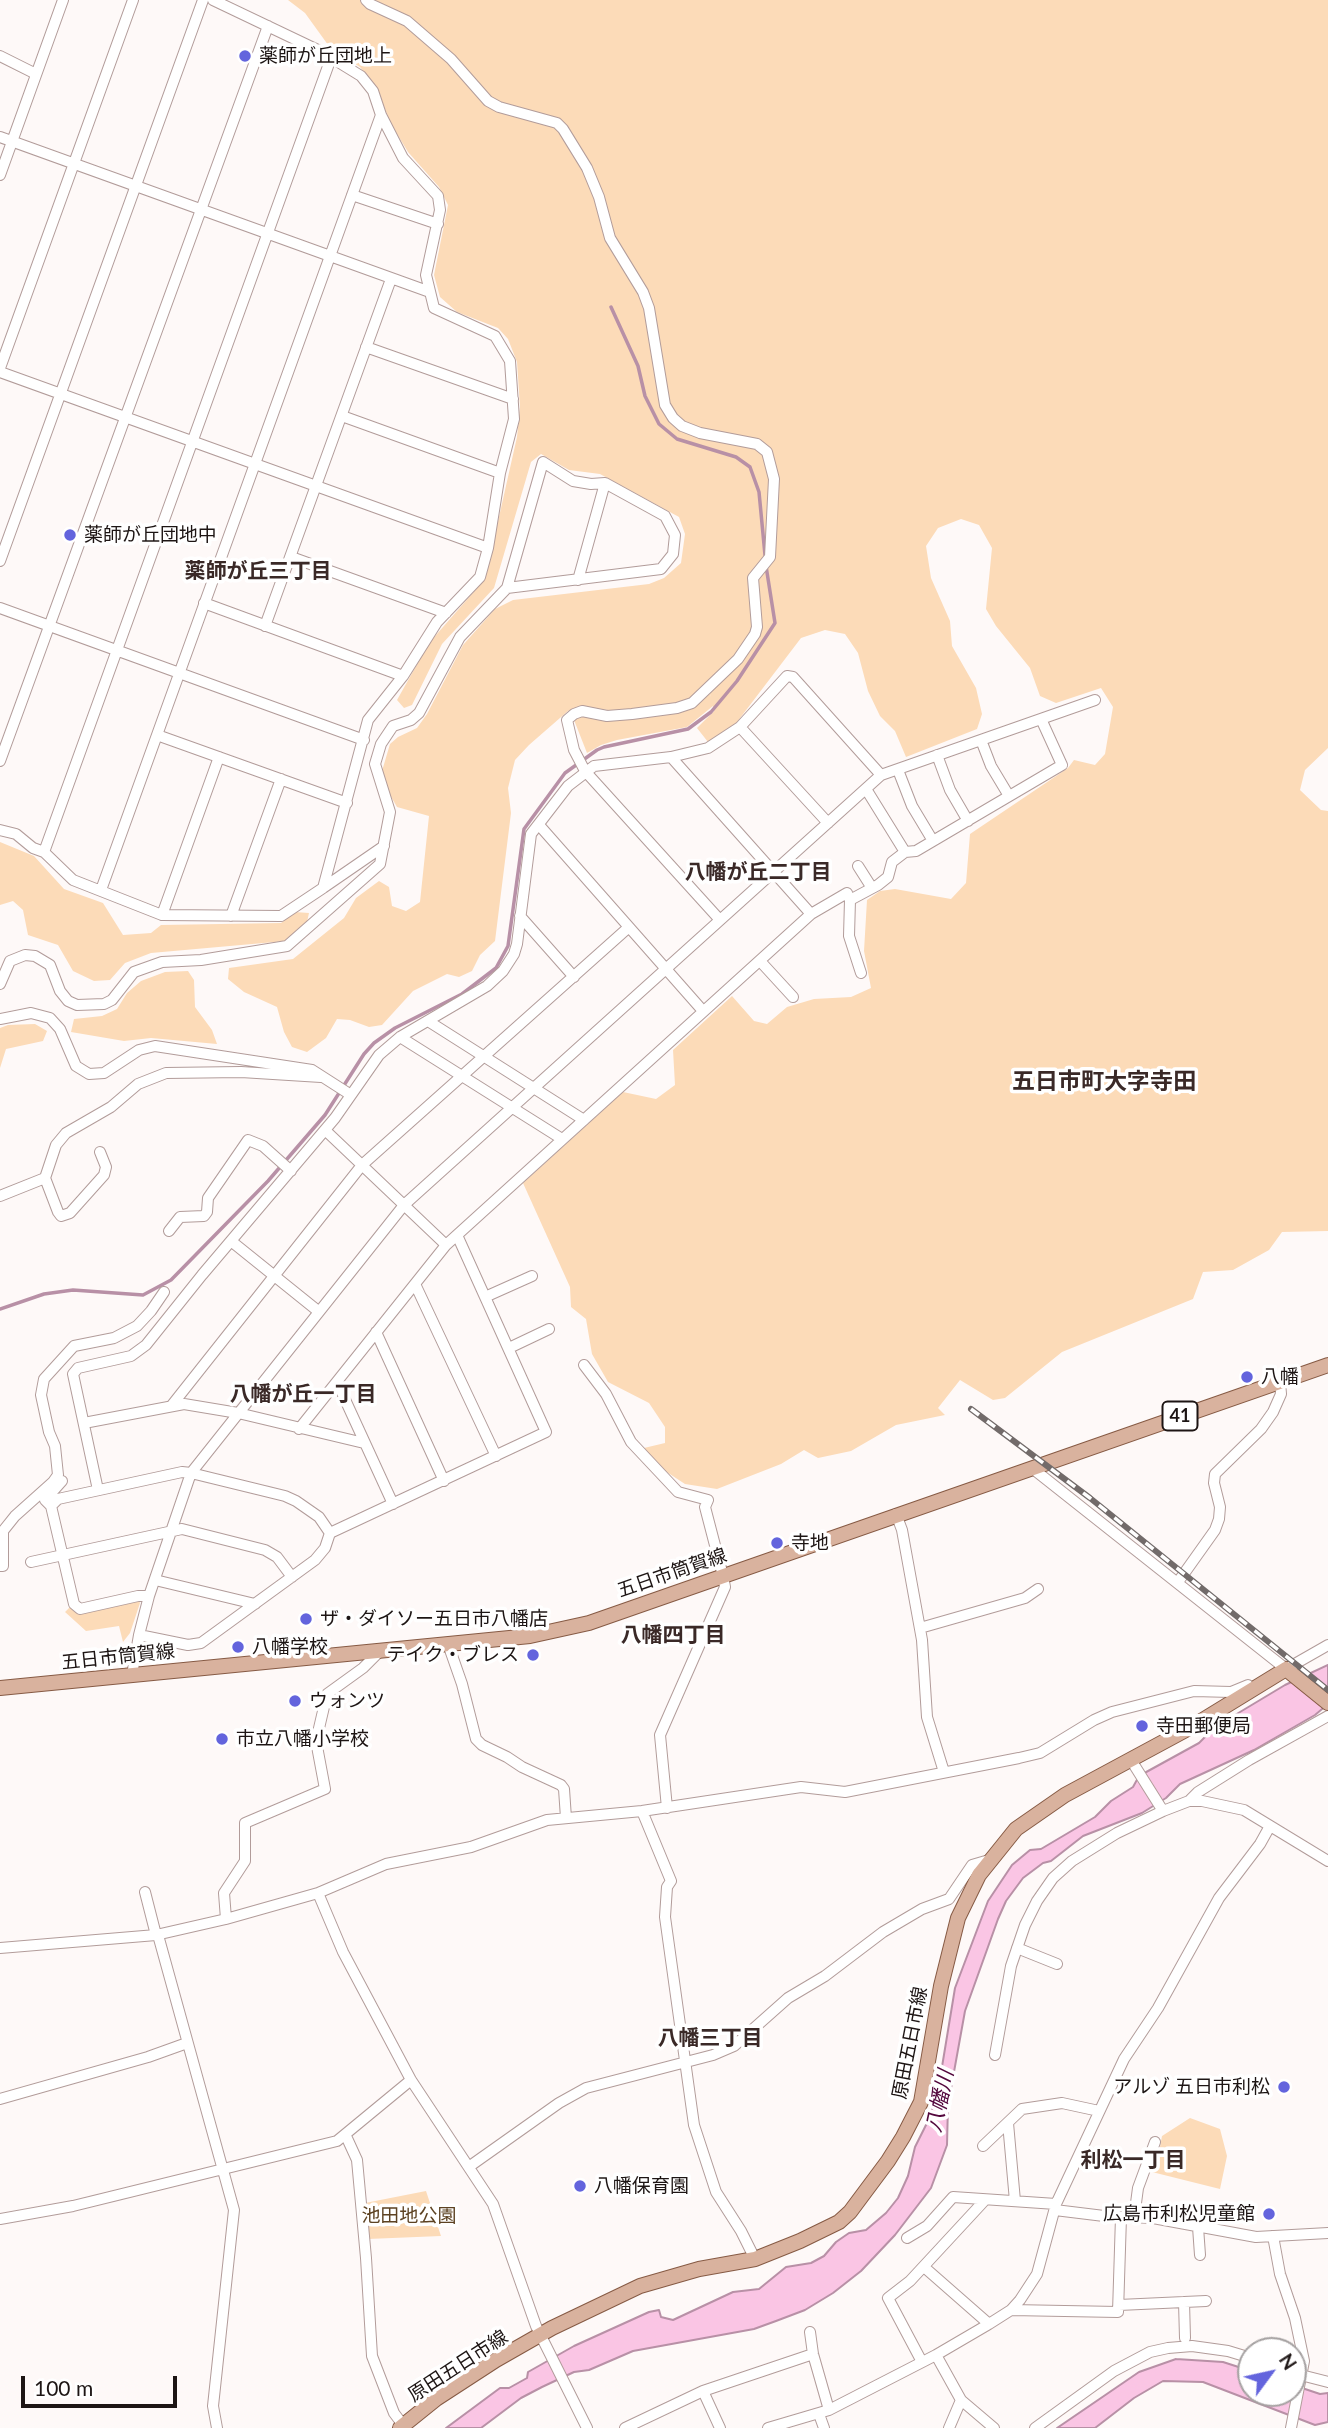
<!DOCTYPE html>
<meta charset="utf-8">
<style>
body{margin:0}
#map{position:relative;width:1328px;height:2428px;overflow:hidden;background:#fef9f8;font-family:Lato,sans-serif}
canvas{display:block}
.north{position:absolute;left:1237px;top:2337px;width:70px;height:70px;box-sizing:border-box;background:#fff;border:2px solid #a5a1a1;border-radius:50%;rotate:57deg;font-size:19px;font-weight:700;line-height:28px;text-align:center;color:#1d1514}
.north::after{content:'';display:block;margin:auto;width:24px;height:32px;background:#6364dd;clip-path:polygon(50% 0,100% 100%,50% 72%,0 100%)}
.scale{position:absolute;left:21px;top:2376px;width:156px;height:32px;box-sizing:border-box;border:4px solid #1d1514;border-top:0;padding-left:9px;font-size:21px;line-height:24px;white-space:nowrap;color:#1d1514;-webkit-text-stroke:5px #fff;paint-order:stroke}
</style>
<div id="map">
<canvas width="1328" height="2428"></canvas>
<div class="north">N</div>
<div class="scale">100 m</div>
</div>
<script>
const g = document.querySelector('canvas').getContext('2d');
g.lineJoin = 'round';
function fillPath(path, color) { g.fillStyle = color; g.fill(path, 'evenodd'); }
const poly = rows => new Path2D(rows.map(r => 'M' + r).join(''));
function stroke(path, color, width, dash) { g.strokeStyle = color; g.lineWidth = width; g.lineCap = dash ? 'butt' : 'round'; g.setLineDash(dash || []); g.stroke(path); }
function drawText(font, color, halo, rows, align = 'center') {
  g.font = font + ' Lato,"Noto Sans JP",sans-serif'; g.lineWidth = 7; g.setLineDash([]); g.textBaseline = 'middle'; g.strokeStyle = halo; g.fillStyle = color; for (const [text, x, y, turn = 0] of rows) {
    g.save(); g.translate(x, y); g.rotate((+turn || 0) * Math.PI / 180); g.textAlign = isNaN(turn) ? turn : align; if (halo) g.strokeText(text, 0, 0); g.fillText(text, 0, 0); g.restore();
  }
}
fillPath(poly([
 [288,0,1328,0,1328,748,1305,770,1300,790,1321,810,1328,811,1328,1231,1282,1232,1269,1250,1233,1270,1203,1272,1193,1299,1062,1352,1005,1398,993,1400,960,1380,938,1408,945,1415,896,1425,851,1451,818,1458,804,1450,781,1464,717,1489,685,1484,656,1465,644,1448,665,1443,665,1427,649,1403,608,1382,592,1354,586,1319,571,1307,570,1287,523,1183,623,1092,656,1099,675,1085,673,1050,732,996,754,1021,767,1024,787,1007,814,999,851,997,871,988,864,951,867,900,880,891,895,889,951,899,966,883,970,834,1068,768,1074,760,1095,765,1105,754,1113,707,1101,688,1056,703,1040,696,1030,668,996,626,986,609,992,548,979,525,961,519,938,528,926,546,931,578,950,621,952,646,976,688,982,714,977,729,906,757,895,731,880,716,868,691,858,653,845,634,825,630,801,638,734,726,708,742,697,728,714,711,713,706,687,727,617,740,601,745,587,753,574,720,581,716,617,719,673,713,695,705,709,693,711,697,706,684,693,697,672,705,625,711,576,708,568,711,529,745,515,760,508,788,511,813,495,941,480,955,472,971,459,977,447,974,413,991,382,1025,369,1027,350,1020,337,1019,326,1038,307,1052,292,1047,284,1032,277,1007,244,992,228,979,229,968,293,959,344,918,356,898,379,881,389,887,392,906,406,911,420,902,429,816,397,807,386,788,382,771,390,744,398,737,417,728,427,714,463,645,495,609,513,600,649,584,664,578,681,563,685,534,679,517,600,474,569,470,541,454,531,462,494,588,442,644,412,705,404,708,397,700,429,643,485,579,517,437,520,407,517,362,508,339,498,328,457,312,440,297,434,275,448,205,439,187,408,152,391,124,376,87,360,67,331,49,305,13],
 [0,842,34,856,64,889,103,903,123,935,151,933,161,925,281,923,295,912,309,913,307,922,286,941,151,953,125,963,110,980,94,981,73,971,58,945,28,935,23,910,13,901,0,905],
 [188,971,194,980,195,1007,212,1030,217,1044,151,1038,124,1041,71,1032,74,1019,102,1016,117,1009,127,993,141,981,165,972],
 [35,1024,47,1031,43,1041,6,1049,0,1068,0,1028,8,1025],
 [139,1601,140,1603,130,1633,123,1642,119,1626,86,1631,65,1612,70,1607],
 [1190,2118,1220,2129,1227,2156,1220,2189,1148,2171,1155,2154,1159,2152,1162,2136],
 [426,2191,441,2236,368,2239,365,2203]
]), '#fcdbb8');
const water = poly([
 [1328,1665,1328,1704,1315,1715,1254,1750,1180,1784,1166,1798,1142,1813,1083,1836,1051,1861,1043,1863,1023,1878,1006,1901,998,1919,965,2011,948,2105,947,2145,931,2188,895,2235,861,2271,833,2293,805,2310,776,2321,754,2329,633,2351,589,2370,574,2372,542,2387,521,2398,481,2428,446,2428,500,2388,509,2388,527,2378,528,2372,574,2346,649,2312,659,2310,661,2317,673,2320,733,2292,759,2289,786,2267,811,2263,824,2256,836,2242,849,2233,866,2230,886,2213,898,2198,908,2176,915,2147,928,2121,938,2091,955,1988,988,1901,1012,1865,1030,1850,1041,1849,1095,1817,1111,1801,1133,1787,1139,1776,1199,1743,1215,1727,1285,1685,1328,1665],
 [1176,2359,1223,2362,1251,2371,1251,2393,1293,2393,1293,2385,1320,2394,1328,2393,1328,2422,1315,2425,1203,2382,1163,2381,1134,2398,1095,2428,1057,2428,1139,2372,1176,2359]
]);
fillPath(water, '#fac5e4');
stroke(water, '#b890a6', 2);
stroke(poly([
 [611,307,638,366,645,396,659,424,677,439,736,457,750,467,759,492,765,555],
 [0,1309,44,1294,73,1290,143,1295,171,1280,268,1181,325,1115,364,1054,374,1043,395,1028,462,994,496,968,508,946,524,829,565,773,597,750,604,747,688,729,711,712,737,681,775,623,766,566]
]), '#b890a6', 3.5);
const minor = poly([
 [366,0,370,4,407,21,451,59,488,101,499,107,557,123,563,129,587,168,599,197,610,238,643,292,649,308,665,405,673,418,682,426,700,433,757,444,767,452,774,479,770,557,753,578,757,627,755,634,738,659,692,703,677,708,632,714,607,716,582,711,574,714,567,720,574,750,585,771,720,920],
 [0,56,36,74],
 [0,137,430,292],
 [0,175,63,0],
 [352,195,438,224],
 [366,347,513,399],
 [0,368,133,0],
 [0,372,488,548],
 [342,416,500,473],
 [291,557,446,613],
 [0,561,203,0],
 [578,580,605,483],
 [204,603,403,676],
 [0,608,364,740],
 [265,626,391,279],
 [740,727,828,823],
 [157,735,347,803],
 [981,740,991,766,1009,796],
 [937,755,950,790,968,821],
 [671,757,811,914],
 [0,761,268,26],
 [898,770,912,806,933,841],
 [866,789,905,852,916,851,1062,765,1041,719],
 [539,825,703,1011],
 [0,830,16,834,33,848,44,852,73,880,162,915,281,916,323,888,368,720,403,676,437,622,480,577,488,548,500,473,514,419,510,361,495,336,434,308,426,275,440,210,438,196,403,158,381,115,373,91,361,76,322,52,213,0],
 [44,852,331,58],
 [858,866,872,888],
 [323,888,384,846],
 [101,890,381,115],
 [850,900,849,936,861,973],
 [162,915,219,757],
 [231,916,281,779],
 [520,916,574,977],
 [760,961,793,997],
 [0,984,10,961,25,955,35,956,50,965,60,991,68,1001,77,1005,104,1004,112,1000,134,972,162,962,201,960,287,946,380,864,390,812,375,764,381,744,393,726,411,720,419,713,460,637,507,588,543,462,573,481,591,484,605,483,665,516,675,535,673,554,661,569,507,588],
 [0,1019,31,1013,50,1018,60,1029,76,1066,89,1074,104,1073,139,1050,155,1046,312,1070,351,1095],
 [428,1021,584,1120],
 [400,1037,562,1139],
 [325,1130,446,1245],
 [100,1152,106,1167,104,1175,70,1213,61,1216,58,1212,45,1178,56,1145,66,1133,111,1107,138,1084,166,1073,241,1072,321,1077],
 [0,1196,45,1178],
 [169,1231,180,1217,204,1216,207,1212,208,1198,248,1140,263,1146,291,1171],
 [231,1241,318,1311],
 [415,1284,496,1456],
 [485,1297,532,1276],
 [376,1332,444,1481],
 [509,1348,549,1329],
 [584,1365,606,1394,631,1442,678,1492,708,1500,705,1507,723,1576,725,1587,660,1735,667,1808],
 [337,1382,393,1504],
 [172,1405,362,1165,629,927],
 [84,1423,184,1404,238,1413,364,1443],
 [299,1429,446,1245,811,914,847,893,850,900,878,885,888,877,892,862,905,852],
 [1032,1468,1286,1669,1328,1645],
 [98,1490,73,1374,78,1368,131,1356,146,1345,202,1275,335,1118,379,1055,400,1037,487,986,503,971,514,954,517,944,531,834,568,786,594,766,671,757,708,748,740,727,787,676,793,677,881,775],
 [51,1506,45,1500,62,1481],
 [896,1514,902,1530,922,1640,927,1717,944,1772],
 [330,1533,546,1432,457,1235],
 [31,1562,182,1529,265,1550,277,1557,292,1577],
 [0,1566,3,1566,3,1531,15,1516,53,1482,58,1475,55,1446,49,1432,41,1395,44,1379,74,1346,114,1338,137,1326,151,1311,164,1292],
 [155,1580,255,1604],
 [1178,1582,1215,1530,1219,1519,1220,1507,1214,1483,1215,1474,1261,1429,1273,1412,1281,1394,1280,1382],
 [920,1628,1025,1598,1038,1589],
 [139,1635,188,1645,201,1643,315,1560,325,1548,330,1533,319,1517,296,1501,285,1496,191,1473,182,1472,58,1499,51,1506,74,1604,80,1609,138,1596,149,1596],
 [448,1644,462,1684,476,1739,482,1745,507,1757,522,1767,561,1785,564,1789,566,1818],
 [132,1675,139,1635,149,1596,191,1473,404,1205,881,775,1095,700],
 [1131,1760,1163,1811,1189,1801,1202,1801,1244,1810,1328,1861],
 [1189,1801,1198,1792,1249,1760,1328,1716],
 [642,1811,671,1881,667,1887,665,1917,694,2125,716,2192,741,2231,755,2259],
 [145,1892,156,1935],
 [318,1893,343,1952,411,2080,493,2204,536,2326,587,2428],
 [226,1919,224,1893,245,1861,245,1823,325,1789,316,1741,327,1694,363,1668,379,1652],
 [158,1935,234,2210,213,2406,217,2428],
 [0,1948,156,1935,226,1919,318,1893,386,1864,471,1847,547,1820,642,1811,801,1787,845,1792,1019,1758,1040,1753,1094,1720,1112,1712,1194,1691,1231,1692,1248,1685],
 [1017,1948,1057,1964],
 [995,2055,1011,1966,1025,1925,1037,1901,1053,1878,1072,1861,1117,1833,1163,1811],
 [0,2099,148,2057,187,2043],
 [1008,2123,1015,2201],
 [346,2136,357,2160,366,2258,372,2356,394,2413,403,2425],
 [983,2146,1022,2109,1062,2103,1099,2111],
 [470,2166,559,2103,586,2088,713,2055,734,2046,788,1998,825,1976,883,1932,922,1909,949,1899,972,1865,989,1860],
 [1055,2210,1104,2216,1153,2218,1256,2237,1328,2233],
 [1134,2218,1138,2188,1155,2142],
 [0,2219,73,2206,337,2141,411,2080],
 [1198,2227,1200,2255],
 [1273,2236,1280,2274,1295,2318,1304,2361,1291,2428],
 [907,2238,927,2226,953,2197,1056,2204],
 [924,2267,989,2324],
 [1184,2302,1185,2338],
 [1119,2305,1206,2301],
 [1011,2310,1118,2312,1121,2217],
 [810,2332,813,2354,829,2410],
 [936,2355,961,2400,994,2428],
 [922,2362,888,2298,910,2281,985,2200],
 [1293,2373,1328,2382],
 [703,2391,720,2428],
 [819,2414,824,2428],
 [625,2428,703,2391,813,2354],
 [768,2428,829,2410,936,2355,989,2324,1011,2310,1020,2300,1037,2274,1056,2204,1124,2059,1158,2008,1219,1898,1260,1844,1270,1826],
 [949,2428,961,2400],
 [1035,2428,1114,2371,1150,2352,1168,2348,1192,2346,1228,2351,1251,2358]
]);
const major = poly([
 [0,1688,530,1636,589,1623,1328,1365],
 [400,2428,436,2399,496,2360,552,2328,640,2286,699,2269,755,2259,800,2241,839,2222,850,2212,888,2161,903,2137,921,2102,941,1986,958,1918,979,1875,1016,1829,1065,1795,1193,1726,1286,1669,1328,1703]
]);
stroke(minor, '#b29c9a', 12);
stroke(major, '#865a44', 16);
stroke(minor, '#fff', 10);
stroke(major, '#d9b29e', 14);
const rail = poly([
 [971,1409,1090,1498,1328,1690]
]);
stroke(rail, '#726b6a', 6);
stroke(rail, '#fff', 3.5, [10]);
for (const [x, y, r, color] of [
 [245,56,7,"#6364dd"],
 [70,535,7,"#6364dd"],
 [1247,1377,7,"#6364dd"],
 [777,1543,7,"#6364dd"],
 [306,1619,7,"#6364dd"],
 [238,1647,7,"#6364dd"],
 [533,1655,7,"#6364dd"],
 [295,1701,7,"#6364dd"],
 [1142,1726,7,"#6364dd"],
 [222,1739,7,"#6364dd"],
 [1284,2087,7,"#6364dd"],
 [580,2186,7,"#6364dd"],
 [1269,2214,7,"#6364dd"]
]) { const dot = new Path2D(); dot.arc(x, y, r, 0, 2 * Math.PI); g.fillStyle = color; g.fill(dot); stroke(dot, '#fff', 2.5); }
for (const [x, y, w] of [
 [1180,1416,35]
]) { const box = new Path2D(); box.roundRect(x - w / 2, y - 14.5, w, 29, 5); g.fillStyle = '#fff'; g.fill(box); stroke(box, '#1d1514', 2); }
drawText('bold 18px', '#1d1514', null, [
 ["41",1180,1416]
]);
drawText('19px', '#1d1514', '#fff', [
 ["薬師が丘団地上",259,56],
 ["薬師が丘団地中",84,535],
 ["八幡",1261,1377],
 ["寺地",791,1543],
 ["ザ・ダイソー五日市八幡店",320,1619],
 ["八幡学校",252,1647],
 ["テイク・ブレス",519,1655,"right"],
 ["ウォンツ",309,1701],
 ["寺田郵便局",1156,1726],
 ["市立八幡小学校",236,1739],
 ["アルゾ 五日市利松",1270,2087,"right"],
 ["八幡保育園",594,2186],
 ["広島市利松児童館",1255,2214,"right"]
], 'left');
drawText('19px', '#1d1514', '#fff', [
 ["五日市筒賀線",672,1573,-19],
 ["五日市筒賀線",118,1657,-6],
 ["原田五日市線",910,2043,-79],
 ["原田五日市線",458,2366,-33]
]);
drawText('19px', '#5d4222', '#fff', [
 ["池田地公園",409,2216]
]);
drawText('bold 21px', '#3a2927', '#fff', [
 ["薬師が丘三丁目",258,571],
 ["八幡が丘二丁目",758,872],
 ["八幡が丘一丁目",303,1394],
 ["八幡四丁目",673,1635],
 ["八幡三丁目",710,2038],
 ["利松一丁目",1133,2160]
]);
drawText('italic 21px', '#53073d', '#fff', [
 ["八幡川",940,2101,-78]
]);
drawText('bold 23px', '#3a2927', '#fff', [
 ["五日市町大字寺田",1104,1082]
]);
</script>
